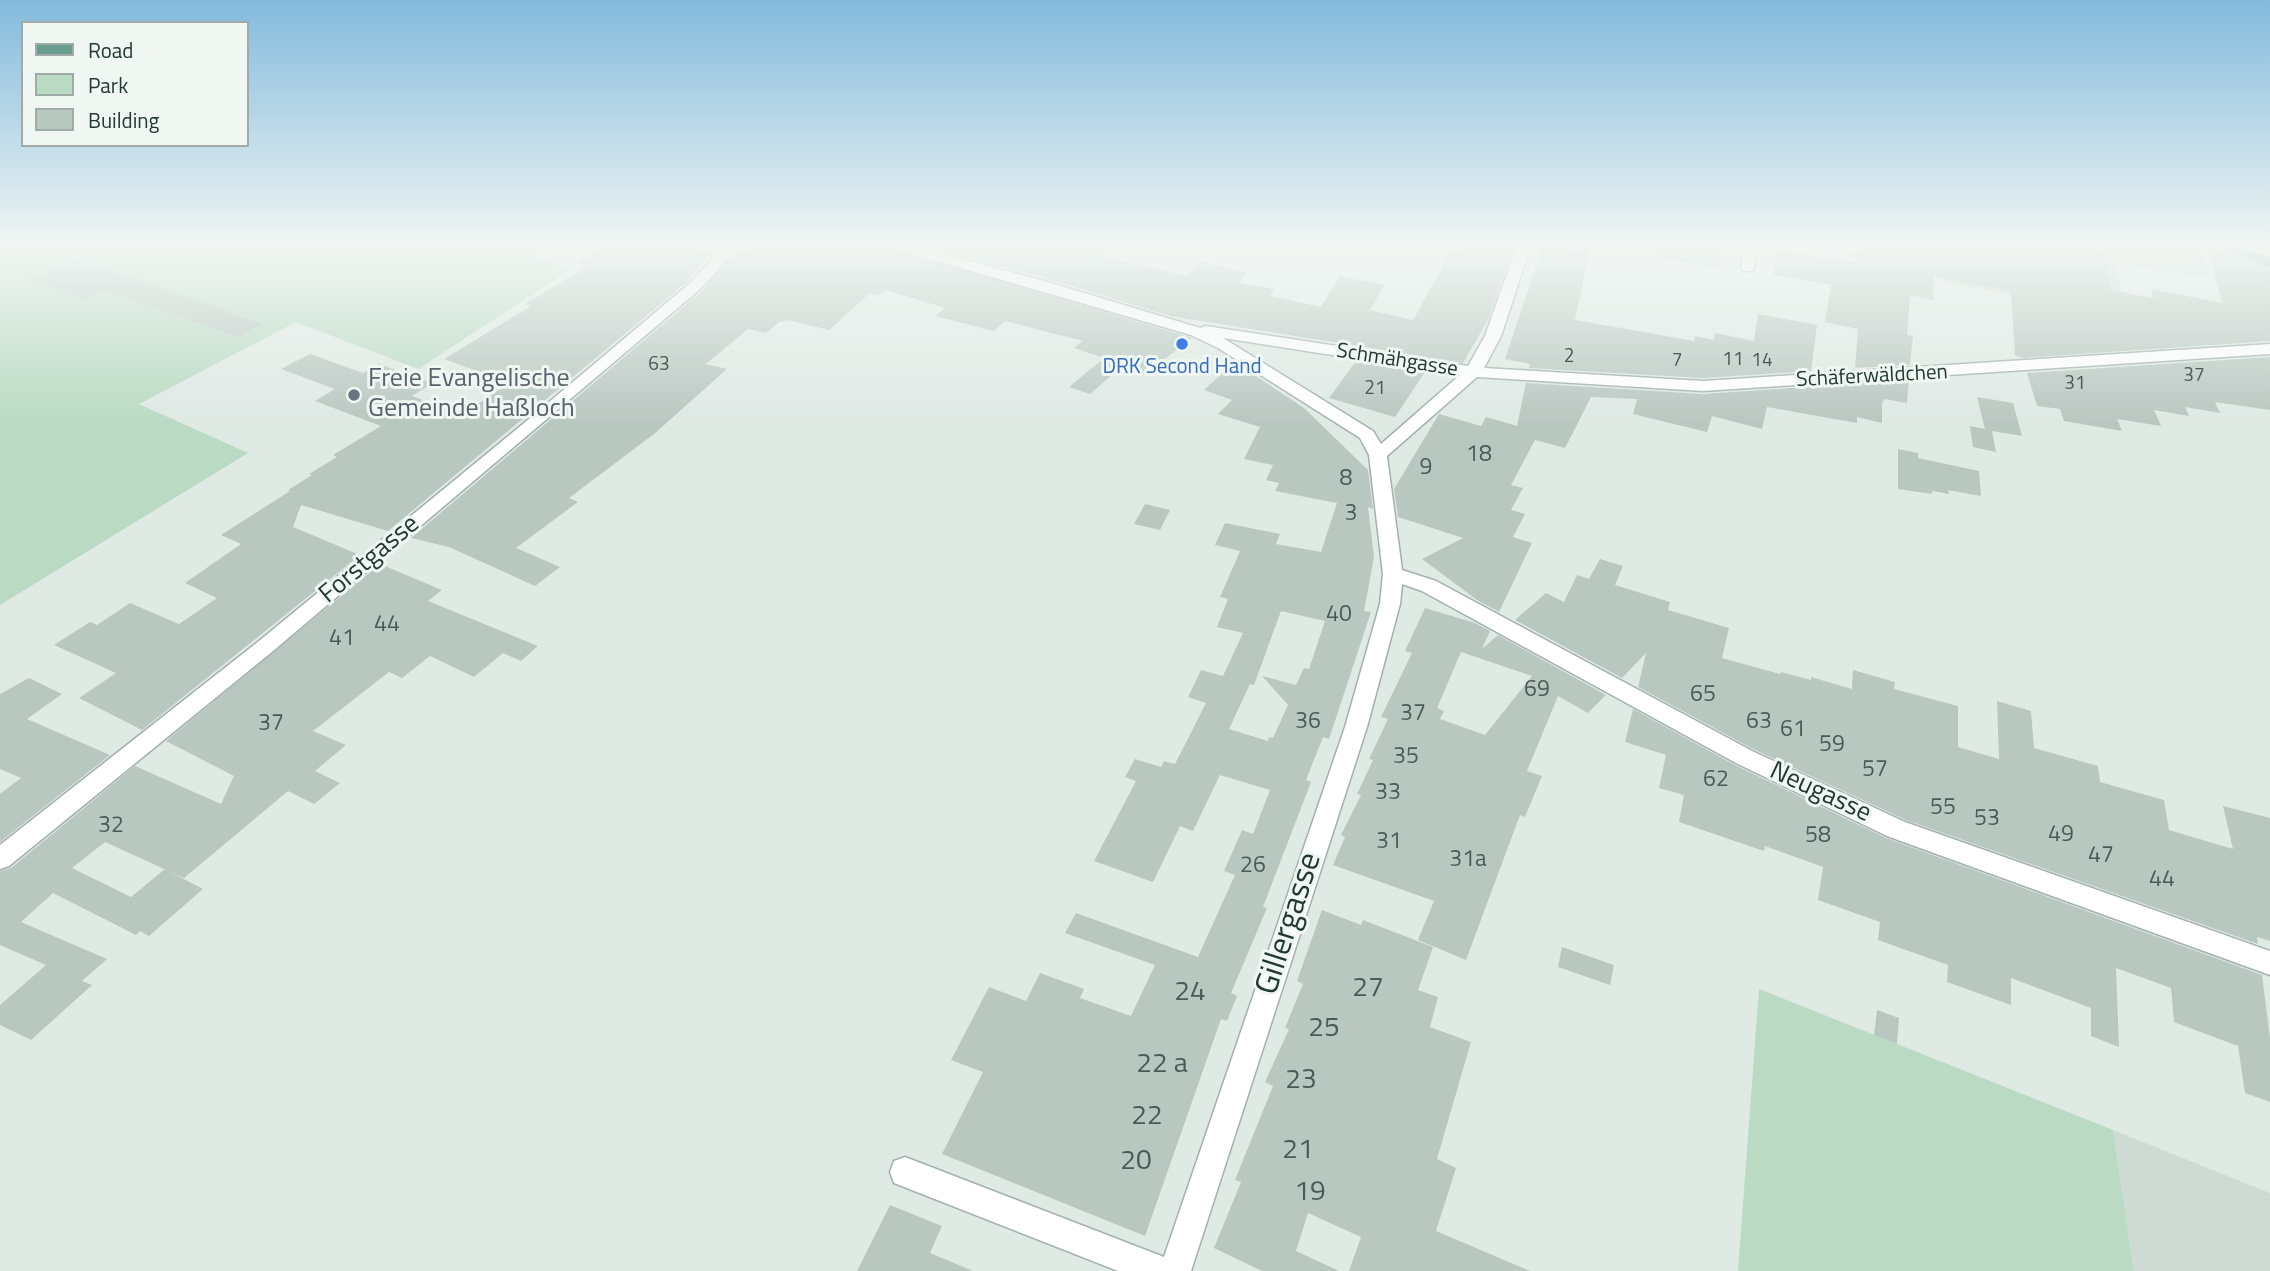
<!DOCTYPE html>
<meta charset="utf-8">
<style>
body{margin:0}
#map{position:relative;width:2270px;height:1271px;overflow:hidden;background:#e0eae5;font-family:"Titillium Web",sans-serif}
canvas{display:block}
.legend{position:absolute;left:21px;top:21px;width:228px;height:126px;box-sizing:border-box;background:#f0f7f3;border:2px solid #9eaba6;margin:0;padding:9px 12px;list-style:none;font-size:21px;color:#223933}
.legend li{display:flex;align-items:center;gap:14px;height:35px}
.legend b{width:35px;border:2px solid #9eaba6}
</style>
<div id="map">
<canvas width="2270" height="1271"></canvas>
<ul class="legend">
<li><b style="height:9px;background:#689c8f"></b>Road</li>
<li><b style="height:19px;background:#badac3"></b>Park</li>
<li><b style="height:19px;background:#b9c7c1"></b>Building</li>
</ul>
</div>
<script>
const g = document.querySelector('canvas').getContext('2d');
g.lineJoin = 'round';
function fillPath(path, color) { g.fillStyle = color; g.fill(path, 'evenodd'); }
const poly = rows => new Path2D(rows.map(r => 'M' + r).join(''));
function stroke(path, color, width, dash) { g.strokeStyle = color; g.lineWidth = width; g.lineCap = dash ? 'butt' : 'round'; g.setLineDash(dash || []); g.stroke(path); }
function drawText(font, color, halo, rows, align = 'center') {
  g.font = font + ' "Titillium Web",sans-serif'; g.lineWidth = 6; g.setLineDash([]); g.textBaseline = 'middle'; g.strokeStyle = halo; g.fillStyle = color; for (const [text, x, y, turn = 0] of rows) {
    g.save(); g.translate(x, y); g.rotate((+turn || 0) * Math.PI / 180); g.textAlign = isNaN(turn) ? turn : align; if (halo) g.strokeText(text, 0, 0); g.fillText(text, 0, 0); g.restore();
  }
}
fillPath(poly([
 [1946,245,2201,245,2209,278,2117,264,2123,303,2068,306,1945,282],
 [2113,1130,2270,1193,2270,1271,2134,1271]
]), '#cedad4');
fillPath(poly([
 [0,245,545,245,533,256,570,270,418,369,296,322,139,404,248,453,0,605],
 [1759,989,2113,1130,2134,1271,1738,1271]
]), '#badac3');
fillPath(poly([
 [609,245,688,245,712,252,687,282,388,531,301,505,293,527,360,555,142,730,79,698,116,673,54,645,90,622,97,625,130,603,179,624,217,598,185,583,241,544,221,535,290,491,288,490,312,475,309,474,337,457,333,455,381,426,315,401,335,389,281,369,310,354,363,373,379,364,433,383,412,396,462,414,510,383,444,359,531,306,525,304,588,266,578,263],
 [750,245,880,245,1192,338,1144,375,1122,366,1090,394,1069,387,1104,358,1074,348,1083,341,1005,321,994,331,935,316,945,308,896,293,886,290,879,295,870,293,829,330,788,320,779,322,766,333,748,329,706,364,727,369,654,434,569,498,578,502,516,548,560,567,535,586,449,547,411,538,701,292,730,256,734,257],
 [919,245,1114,245,1102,256,1186,276,1200,261,1248,273,1239,283,1275,289,1270,296,1321,307,1340,276,1385,285,1370,310,1413,320,1453,248,1463,250,1465,245,1514,247,1488,320,1463,363,1170,316,1042,277],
 [1543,245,1590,250,1575,320,1694,341,1695,336,1714,340,1715,333,1754,341,1758,314,1817,325,1811,371,1703,378,1529,368,1530,364,1505,359],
 [1656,245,1721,245,1718,267,1655,257],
 [1865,245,2077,245,2104,250,2111,290,2153,298,2151,289,2222,303,2207,245,2213,245,2270,269,2270,341,2022,358,2015,355,2011,291,1934,277,1933,300,1910,295,1907,335,1913,336,1910,365,1855,368,1858,329,1825,322,1831,285,1774,275,1776,249,1857,263,1857,256],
 [79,257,132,278,262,324,238,337,106,290,85,299,30,280],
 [2270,357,2270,410,2215,402,2220,413,2185,407,2189,416,2154,410,2161,426,2117,419,2122,431,2064,421,2060,409,2037,406,2027,373],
 [1356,361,1425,372,1395,417,1329,398],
 [1235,362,1304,408,1368,470,1373,509,1368,507,1374,557,1364,611,1371,612,1329,739,1323,737,1306,780,1311,782,1263,907,1267,908,1231,993,1237,996,1227,1021,1221,1019,1145,1236,942,1154,983,1072,951,1060,989,987,1026,1001,1040,973,1084,989,1080,998,1131,1016,1155,965,1065,933,1076,913,1198,957,1235,875,1224,871,1242,830,1253,834,1270,790,1220,775,1193,831,1180,826,1153,882,1094,861,1136,781,1125,777,1135,759,1161,767,1164,761,1175,764,1206,703,1188,697,1201,670,1223,676,1243,633,1217,627,1228,599,1220,597,1240,551,1215,545,1225,523,1280,534,1276,544,1321,552,1337,503,1275,491,1279,483,1266,480,1273,465,1244,459,1260,427,1218,414,1232,400,1204,390],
 [1281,611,1325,621,1309,669,1304,668,1296,685,1262,676,1288,705,1273,738,1269,737,1268,741,1229,729,1250,684,1254,685],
 [1909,380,1907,403,1884,399,1882,403,1882,423,1857,417,1857,423,1767,407,1762,429,1712,416,1707,432,1633,414,1637,399,1591,397,1565,448,1535,440,1511,485,1523,488,1511,510,1525,514,1513,537,1532,543,1499,612,1477,600,1422,559,1463,538,1398,517,1394,489,1439,414,1481,426,1486,417,1517,426,1526,383,1703,394],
 [1977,397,2013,403,2022,436,1992,431,1996,452,1973,447,1970,426,1985,429],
 [1898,449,1918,453,1918,458,1979,471,1981,496,1948,490,1949,494,1932,491,1932,494,1898,489],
 [1145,504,1170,510,1160,530,1134,524],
 [1600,559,1623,566,1615,585,1670,602,1668,610,1729,628,1722,658,1780,674,1781,672,1811,680,1811,677,1852,689,1853,670,1895,682,1894,689,1958,706,1958,747,1999,759,1997,701,2031,711,2034,748,2098,766,2100,782,2164,800,2169,830,2233,849,2223,806,2270,818,2270,941,2257,937,2258,944,1906,820,1753,749,1638,687,1646,653,1622,678,1515,620,1546,593,1564,602,1577,575,1589,579],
 [380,564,442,590,428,601,538,646,521,661,503,653,474,677,430,656,402,678,389,672,313,731,346,745,315,771,340,783,314,804,288,791,184,878,105,842,72,868,131,897,165,869,203,889,149,936,140,931,136,935,53,893,21,922,107,959,82,981,92,985,31,1040,0,1025,0,1005,46,965,0,945,0,871,11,868,135,766,221,804,234,776,166,741],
 [1425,608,1475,623,1490,631,1482,649,1498,635,1606,695,1588,713,1558,696,1527,771,1542,776,1525,817,1520,815,1466,960,1418,940,1434,901,1333,865,1345,837,1341,835,1361,795,1357,794,1373,760,1369,759,1388,719,1381,717,1412,653,1405,651],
 [1461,652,1532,676,1485,735,1440,719,1444,711,1437,708],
 [29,678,62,694,27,719,110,755,0,842,0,794,21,778,0,769,0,694],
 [1633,709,1735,765,1886,838,2262,975,2270,1038,2270,1102,2245,1093,2238,1046,2174,1022,2171,988,2116,968,2119,1047,2091,1036,2091,1008,2011,978,2011,1005,1947,982,1948,965,1878,940,1880,922,1818,900,1823,867,1765,846,1764,851,1679,822,1684,795,1659,788,1666,755,1625,742],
 [1322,910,1361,925,1363,920,1433,947,1418,990,1438,997,1430,1027,1471,1042,1437,1159,1456,1168,1436,1231,1530,1271,1349,1271,1361,1237,1308,1213,1296,1251,1339,1271,1262,1271,1214,1248,1241,1182,1235,1180,1273,1086,1265,1082,1289,1029,1285,1028,1303,984,1297,981],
 [1562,947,1614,965,1610,985,1558,967],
 [1877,1010,1899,1018,1897,1044,1874,1035],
 [890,1205,942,1226,930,1253,973,1271,857,1271]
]), '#b9c7c1');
const minor = poly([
 [718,245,732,245,724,263,699,290,273,651,9,866,0,869,0,845,259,641,529,419,689,284,712,259,718,245],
 [882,245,907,245,1041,280,1200,328,1206,326,1468,366,1485,336,1517,245,1531,245,1501,336,1484,368,1703,381,2270,344,2270,354,1703,391,1477,377,1387,456,1402,570,1436,581,1752,751,1905,822,2270,951,2270,975,1887,836,1736,763,1422,591,1402,584,1400,604,1367,727,1191,1271,1118,1271,894,1183,890,1172,894,1161,905,1157,1164,1257,1345,727,1380,604,1383,574,1369,455,1360,438,1218,348,1191,335,882,245],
 [1223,338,1460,375,1381,444,1373,431,1223,338],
 [1744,245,1758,245,1753,271,1743,271,1741,268,1744,245],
 [1806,245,1846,246,1863,245,1858,253,1853,254,1813,249,1806,245]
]);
const major = poly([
 [2215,245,2236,245,2270,258,2270,267,2215,245]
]);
stroke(minor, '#a3b1ac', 3);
stroke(major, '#bdc4c2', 3);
fillPath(minor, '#fff');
fillPath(major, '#689c8f');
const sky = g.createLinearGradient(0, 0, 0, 423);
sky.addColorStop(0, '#83badd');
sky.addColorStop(0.58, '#f1f6f3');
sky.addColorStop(1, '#f1f6f300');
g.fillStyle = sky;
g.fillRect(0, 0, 2270, 423);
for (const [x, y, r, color] of [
 [1182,344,7,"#3f7fe0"],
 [354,395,7,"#6b7280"]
]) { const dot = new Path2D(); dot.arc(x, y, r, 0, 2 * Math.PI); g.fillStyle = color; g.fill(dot); stroke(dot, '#f0f7f3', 2.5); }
drawText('19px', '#485c56', null, [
 ["2",1569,357],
 ["11",1733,360],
 ["7",1677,361],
 ["14",1762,361],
 ["63",659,365],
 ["37",2194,376],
 ["31",2075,384],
 ["21",1375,389]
]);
drawText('21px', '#223933', '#f0f7f3', [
 ["Schmähgasse",1397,361,9],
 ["Schäferwäldchen",1872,377,-3]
]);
drawText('21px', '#366cbe', '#f0f7f3', [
 ["DRK Second Hand",1182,368]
]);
drawText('23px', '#485c56', null, [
 ["18",1479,455],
 ["9",1426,468],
 ["8",1346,479],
 ["3",1351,514],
 ["40",1339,615],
 ["44",387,625],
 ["41",342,639],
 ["69",1537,690],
 ["65",1703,695],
 ["37",1413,714],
 ["36",1308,722],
 ["63",1759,722],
 ["37",271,724],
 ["61",1793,730],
 ["59",1832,745],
 ["35",1406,757],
 ["57",1875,770],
 ["62",1716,780],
 ["33",1388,793],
 ["55",1943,808],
 ["53",1987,819],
 ["32",111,826],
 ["49",2061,835],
 ["58",1818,836],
 ["31",1389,842],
 ["47",2101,856],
 ["31a",1468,860],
 ["26",1253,866],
 ["44",2162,880]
]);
drawText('26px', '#5b616d', '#f0f7f3', [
 ["Freie Evangelische",368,380],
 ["Gemeinde Haßloch",368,410]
], 'left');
drawText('26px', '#223933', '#f0f7f3', [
 ["Forstgasse",370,560,-40],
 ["Neugasse",1820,793,25]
]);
drawText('28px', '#485c56', null, [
 ["27",1368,989],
 ["24",1190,993],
 ["25",1324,1029],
 ["22 a",1162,1065],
 ["23",1301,1081],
 ["22",1147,1117],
 ["21",1298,1151],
 ["20",1136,1162],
 ["19",1310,1193]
]);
drawText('32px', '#223933', '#f0f7f3', [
 ["Gillergasse",1290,924,-72]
]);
</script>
